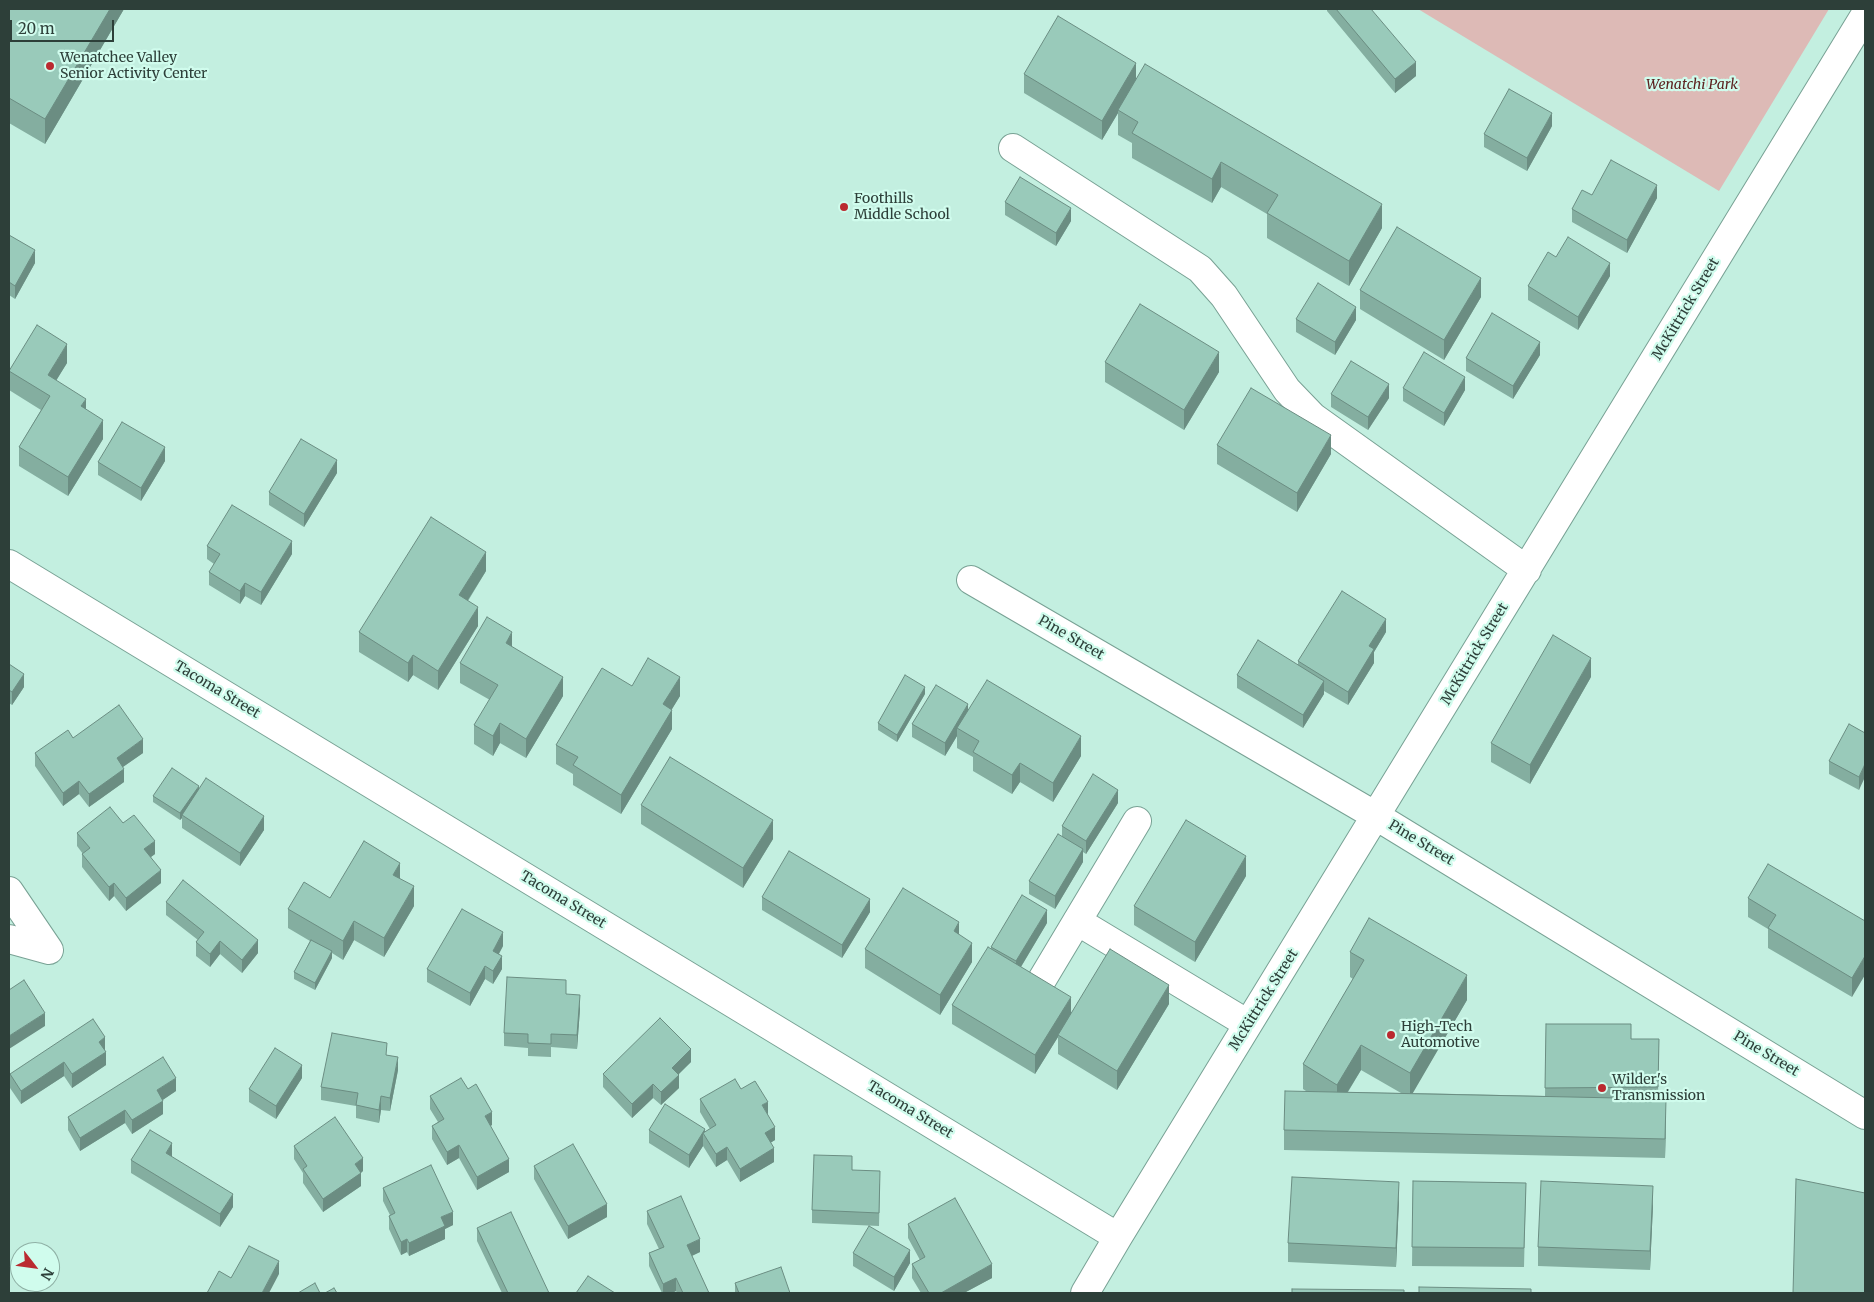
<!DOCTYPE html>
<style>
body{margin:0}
#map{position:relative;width:1874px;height:1302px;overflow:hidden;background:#c3efe0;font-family:Merriweather,serif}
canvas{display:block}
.frame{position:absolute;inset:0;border:10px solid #2d3f39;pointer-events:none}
.north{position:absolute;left:10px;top:1242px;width:50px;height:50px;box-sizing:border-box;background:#d0fced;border:1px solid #8fb0a5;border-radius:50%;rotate:120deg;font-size:14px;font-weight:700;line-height:20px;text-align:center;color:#2d3f39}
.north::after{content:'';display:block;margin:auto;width:18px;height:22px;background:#ba2a30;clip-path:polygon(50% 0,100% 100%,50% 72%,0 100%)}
.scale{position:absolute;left:10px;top:20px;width:104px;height:22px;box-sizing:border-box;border:2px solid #2d3f39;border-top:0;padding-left:6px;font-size:15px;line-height:18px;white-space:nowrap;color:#2d3f39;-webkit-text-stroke:4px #d0fced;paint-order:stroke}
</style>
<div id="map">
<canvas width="1874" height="1302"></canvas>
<div class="frame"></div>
<div class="north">N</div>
<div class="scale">20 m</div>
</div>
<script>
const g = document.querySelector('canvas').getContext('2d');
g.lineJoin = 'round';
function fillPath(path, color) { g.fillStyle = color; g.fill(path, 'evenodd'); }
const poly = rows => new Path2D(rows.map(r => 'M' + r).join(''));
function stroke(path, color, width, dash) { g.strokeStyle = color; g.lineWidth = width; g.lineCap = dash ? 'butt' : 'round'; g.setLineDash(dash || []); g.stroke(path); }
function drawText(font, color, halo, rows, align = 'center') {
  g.font = font + ' Merriweather,serif'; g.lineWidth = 4.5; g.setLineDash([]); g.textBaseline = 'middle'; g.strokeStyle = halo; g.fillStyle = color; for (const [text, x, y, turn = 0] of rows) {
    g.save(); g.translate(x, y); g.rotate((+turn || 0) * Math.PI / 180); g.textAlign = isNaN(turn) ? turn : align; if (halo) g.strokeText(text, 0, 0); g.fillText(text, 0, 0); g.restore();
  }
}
fillPath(poly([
 [1418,9,1829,9,1719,191]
]), '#ddbab6');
const minor = poly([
 [1013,148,1200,269,1224,296,1287,390,1313,417,1527,570],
 [9,564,1118,1237],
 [971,580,1376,816,1865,1115],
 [9,891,49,950,9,939],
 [1077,921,1248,1024],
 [1040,983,1137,821],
 [1085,1293,1118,1237,1865,15]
]);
stroke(minor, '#78a194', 30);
stroke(minor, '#fff', 28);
fillPath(poly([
 [9,9,124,9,45,144,9,123],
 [1327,9,1371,9,1416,76,1395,93,1327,11],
 [1024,74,1136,78,1382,228,1349,286,1267,238,1267,214,1221,187,1212,203,1132,158,1132,143,1118,135,1118,113,1102,140,1024,93],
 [1552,126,1527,171,1484,147,1484,134],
 [1592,195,1657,198,1627,253,1572,222,1572,209],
 [1005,202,1071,221,1056,246,1005,215],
 [9,235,35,263,15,299,9,295],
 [1610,276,1578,330,1528,300,1528,286],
 [1360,290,1481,297,1444,360,1360,309],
 [1296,319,1356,320,1335,355,1296,332],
 [1540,355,1513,399,1466,371,1466,358],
 [1105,362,1219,372,1184,430,1105,382],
 [67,363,56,380,86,409,103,439,68,496,19,466,19,447,41,410,9,390,9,370],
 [1403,388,1465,390,1444,426,1403,401],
 [1331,394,1389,398,1368,430,1331,407],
 [1217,445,1331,454,1297,512,1217,464],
 [165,461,141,501,98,475,98,462],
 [337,473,304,527,269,505,269,492],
 [207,546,292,554,261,605,245,596,240,604,209,585,209,572,214,564,207,559],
 [486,571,468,601,478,626,438,690,413,675,408,682,359,652,359,632],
 [1386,632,1374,652,1374,663,1348,705,1324,691,1324,694,1303,728,1237,688,1237,675,1298,665,1298,661],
 [512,647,563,696,526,758,500,743,493,756,474,744,474,725,490,700,460,683,460,663],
 [9,664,24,687,12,705,9,703],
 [1591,677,1530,784,1491,762,1491,743],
 [632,686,680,696,671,710,672,729,621,814,573,785,573,774,556,764,556,745],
 [925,694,897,742,878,730,878,723],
 [968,710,1081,756,1053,802,1020,782,1012,794,973,771,973,757,957,748,957,736,945,756,912,737,912,724],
 [1865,733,1859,790,1829,774,1829,761],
 [73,738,143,753,123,767,124,782,89,807,79,794,63,806,35,766,35,753],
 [199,789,264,830,240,866,182,828,182,818,180,820,153,802,153,796],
 [1118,803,1086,854,1083,852,1083,862,1055,909,1029,894,1029,881,1062,836,1062,826],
 [641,805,773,839,743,888,641,824],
 [123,823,155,854,151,857,161,883,126,911,114,896,109,901,82,867,82,854,83,854,77,846,77,833],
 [1246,876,1195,962,1134,925,1134,906],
 [762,897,870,912,842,958,762,910],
 [330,898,414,906,384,957,354,940,343,960,332,953,332,958,315,990,294,979,294,972,310,941,288,928,288,909],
 [1748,898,1865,921,1852,997,1768,948,1768,929,1748,917],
 [166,902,258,953,242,973,220,954,210,967,196,956,196,942,198,940,166,915],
 [1047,923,1021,967,1071,1014,1169,1004,1117,1090,1058,1054,1058,1037,1035,1074,952,1024,952,1005,991,949,991,947],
 [503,946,499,954,502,969,493,984,485,979,470,1006,427,982,427,969],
 [865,949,972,962,940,1015,865,968],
 [1350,952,1467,1000,1412,1093,1545,1096,1546,1024,1631,1039,1659,1039,1658,1099,1666,1118,1665,1158,1284,1150,1284,1130,1306,1091,1303,1089,1303,1064,1353,979,1350,977],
 [1361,1070,1401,1093,1348,1092],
 [566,994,580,1009,577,1049,551,1047,551,1057,528,1056,528,1048,504,1046,504,1033],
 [105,1050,106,1065,72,1088,64,1076,21,1104,10,1088,10,1074],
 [387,1055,398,1070,390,1111,381,1110,379,1123,356,1118,356,1106,321,1100,321,1087],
 [691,1062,678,1074,679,1088,661,1105,653,1098,632,1118,603,1087,603,1074],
 [302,1078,276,1119,249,1102,249,1089],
 [468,1089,492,1125,490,1126,509,1172,477,1190,459,1158,447,1165,432,1139,432,1126,438,1122,430,1109,430,1096],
 [741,1089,768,1115,775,1140,770,1143,774,1162,740,1182,727,1160,716,1167,703,1146,689,1168,649,1143,649,1130,705,1132,710,1129,700,1112,700,1099],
 [176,1091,162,1100,163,1114,132,1134,125,1123,80,1151,68,1130,68,1117],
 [294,1146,363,1171,361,1173,361,1186,323,1212,303,1183,303,1173,294,1159],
 [131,1160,233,1207,220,1227,131,1173],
 [534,1166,607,1217,568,1239,534,1179],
 [852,1170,880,1184,879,1226,812,1223,812,1210],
 [1413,1181,1526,1183,1524,1267,1412,1266],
 [383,1188,453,1225,445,1229,445,1239,409,1256,407,1252,401,1255,389,1229,389,1216,390,1215,383,1201],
 [1399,1201,1396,1267,1288,1262,1288,1243],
 [1653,1205,1650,1270,1538,1266,1538,1247],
 [647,1211,700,1252,692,1256,709,1293,677,1293,676,1291,672,1293,662,1293,649,1266,649,1253,659,1249,647,1224],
 [908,1224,992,1278,964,1293,921,1293,912,1278,912,1264,920,1260,908,1238],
 [477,1228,549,1293,502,1293,477,1241],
 [853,1253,910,1263,894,1291,853,1266],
 [735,1283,790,1293,735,1293]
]), '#84aea0');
fillPath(poly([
 [110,9,124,9,45,144,45,119],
 [1416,62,1416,76,1395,93,1395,79],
 [1136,63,1136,82,1118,110,1118,113,1102,140,1102,121],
 [1552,113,1552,126,1527,171,1527,158],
 [1221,162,1221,187,1212,203,1212,179],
 [1657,185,1657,198,1627,253,1627,240],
 [1382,204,1382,228,1349,286,1349,261],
 [1071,208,1071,221,1056,246,1056,233],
 [35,250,35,263,15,299,15,286],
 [1610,263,1610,276,1578,330,1578,317],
 [1481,278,1481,297,1444,360,1444,340],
 [1356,307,1356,320,1335,355,1335,342],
 [1540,342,1540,355,1513,399,1513,386],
 [67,344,67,363,48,394,48,375],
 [1219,352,1219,372,1184,430,1184,410],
 [1465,377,1465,390,1444,426,1444,413],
 [1389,384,1389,398,1368,430,1368,417],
 [86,399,86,418,81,406],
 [103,420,103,439,68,496,68,477],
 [1331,435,1331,454,1297,512,1297,493],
 [165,447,165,461,141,501,141,488],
 [337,460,337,473,304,527,304,514],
 [292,541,292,554,261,605,261,592],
 [486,552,486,571,459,614,459,595],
 [245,583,245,596,240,604,240,591],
 [478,607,478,626,438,690,438,671],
 [1386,619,1386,632,1374,652,1374,663,1348,705,1348,692,1369,646],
 [512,632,512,651,506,643],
 [413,655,413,675,408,682,408,663],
 [1591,658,1591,677,1530,784,1530,765],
 [24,674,24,687,12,705,12,692],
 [563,677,563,696,526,758,526,739],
 [680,677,680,696,663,724,663,704],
 [1324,681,1324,694,1303,728,1303,715],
 [925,687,925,694,897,742,897,735],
 [968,704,968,717,957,728,957,736,945,756,945,743],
 [672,710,672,729,621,814,621,795],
 [500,723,500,743,493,756,493,736],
 [1081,736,1081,756,1053,802,1053,783],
 [143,739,143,753,117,771,117,758],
 [1020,763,1020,782,1012,794,1012,775],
 [1865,764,1865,777,1859,790,1859,777],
 [124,769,124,782,89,807,89,794],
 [79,781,79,794,63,806,63,793],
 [199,786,199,793,182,815,182,818,180,820,180,813],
 [1118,790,1118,803,1086,854,1086,841],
 [264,816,264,830,240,866,240,853],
 [773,820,773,839,743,888,743,868],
 [155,841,155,854,144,862,144,849],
 [1083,849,1083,862,1055,909,1055,896],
 [1246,856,1246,876,1195,962,1195,942],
 [400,863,400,882,393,875],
 [161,870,161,883,126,911,126,898],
 [114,883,114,896,109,901,109,887],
 [414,886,414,906,384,957,384,938],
 [870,899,870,912,842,958,842,945],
 [1047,910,1047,923,1016,975,1016,961],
 [354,921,354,940,343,960,343,941],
 [959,922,959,941,954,931],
 [503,932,503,946,493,964,493,951],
 [258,940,258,953,242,973,242,960],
 [220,941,220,954,210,967,210,954],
 [972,943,972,962,940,1015,940,995],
 [332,951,332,958,315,990,315,983],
 [502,956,502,969,493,984,493,971],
 [1865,956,1865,975,1852,997,1852,978],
 [485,966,485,979,470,1006,470,993],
 [1467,975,1467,1000,1410,1098,1410,1073],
 [1169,985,1169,1004,1117,1090,1117,1071],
 [580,995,580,1009,577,1049,577,1035],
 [1071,997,1071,1016,1058,1035,1058,1037,1035,1074,1035,1055],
 [45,1013,45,1026,9,1049,9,1036],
 [105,1037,105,1050,99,1055,99,1042],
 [1361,1045,1361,1070,1337,1109,1337,1085],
 [691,1049,691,1062,672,1081,672,1068],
 [106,1052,106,1065,72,1088,72,1074],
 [398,1057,398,1070,390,1111,390,1098],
 [64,1062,64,1076,21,1104,21,1091],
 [302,1065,302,1078,276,1119,276,1106],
 [679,1075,679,1088,661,1105,661,1092],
 [176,1078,176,1091,157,1104,157,1090],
 [653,1084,653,1098,632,1118,632,1104],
 [381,1096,381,1110,379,1123,379,1110],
 [1666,1099,1666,1118,1665,1158,1665,1139],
 [163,1101,163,1114,132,1134,132,1120],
 [768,1102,768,1115,762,1105],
 [125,1110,125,1123,80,1151,80,1138],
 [492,1112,492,1125,485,1129,485,1116],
 [775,1127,775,1140,765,1146,765,1133],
 [705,1129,705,1136,703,1133,703,1146,689,1168,689,1155],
 [172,1143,172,1156,166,1166,166,1153],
 [459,1145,459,1158,447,1165,447,1152],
 [727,1147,727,1160,716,1167,716,1154],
 [774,1148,774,1162,740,1182,740,1169],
 [363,1158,363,1171,356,1176,361,1173,361,1186,323,1212,323,1199,355,1164],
 [509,1159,509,1172,477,1190,477,1177],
 [1399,1182,1399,1201,1396,1267,1396,1248],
 [1653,1186,1653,1205,1650,1270,1650,1251],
 [233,1194,233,1207,220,1227,220,1214],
 [607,1204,607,1217,568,1239,568,1226],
 [453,1212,453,1225,445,1229,445,1239,409,1256,409,1243,441,1217],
 [407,1239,407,1252,401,1255,401,1242],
 [700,1239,700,1252,687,1258,687,1245],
 [910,1250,910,1263,894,1291,894,1277],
 [279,1261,279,1274,269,1293,262,1293],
 [992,1264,992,1278,964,1293,941,1293],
 [676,1278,676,1291,672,1293,663,1293,663,1284]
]), '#6b8d82');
const building = poly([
 [9,9,110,9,45,119,9,98,9,9],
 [1336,9,1371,9,1416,62,1395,79,1336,9],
 [1058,16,1136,63,1102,121,1024,74,1058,16],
 [1145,64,1382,204,1349,261,1267,213,1278,195,1221,162,1212,179,1132,133,1138,122,1118,110,1145,64],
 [1509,89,1552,113,1527,158,1484,134,1509,89],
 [1611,160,1657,185,1627,240,1572,209,1582,190,1592,195,1611,160],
 [1020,177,1071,208,1056,233,1005,202,1020,177],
 [1397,227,1481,278,1444,340,1360,290,1397,227],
 [9,235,35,250,15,286,9,282,9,235],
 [1568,237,1610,263,1578,317,1528,286,1548,252,1556,257,1568,237],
 [1318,283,1356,307,1335,342,1296,319,1318,283],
 [1140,304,1219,352,1184,410,1105,362,1140,304],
 [1492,313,1540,342,1513,386,1466,358,1492,313],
 [37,325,67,344,48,375,86,399,81,406,103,420,68,477,19,447,50,396,9,371,37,325],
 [1424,352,1465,377,1444,413,1403,388,1424,352],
 [1351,361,1389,384,1368,417,1331,394,1351,361],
 [1251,388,1331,435,1297,493,1217,445,1251,388],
 [122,422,165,447,141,488,98,462,122,422],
 [301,439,337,460,304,514,269,492,301,439],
 [232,505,292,541,261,592,245,583,240,591,209,572,220,554,207,546,232,505],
 [431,517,486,552,459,595,478,607,438,671,413,655,408,663,359,632,431,517],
 [1342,591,1386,619,1369,646,1374,649,1348,692,1298,661,1342,591],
 [487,617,512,632,506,643,563,677,526,739,500,723,493,736,474,725,498,685,460,663,487,617],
 [1553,635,1591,658,1530,765,1491,743,1553,635],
 [1258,640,1324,681,1303,715,1237,675,1258,640],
 [648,658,680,677,663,704,672,710,621,795,573,765,578,757,556,745,602,668,632,686,648,658],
 [9,664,24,674,12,692,9,690,9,664],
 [905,675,925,687,897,735,878,723,905,675],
 [987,680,1081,736,1053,783,1020,763,1012,775,973,752,979,741,957,728,987,680],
 [936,685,968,704,945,743,912,724,936,685],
 [119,705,143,739,117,758,124,769,89,794,79,781,63,793,35,753,68,730,73,738,119,705],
 [1849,724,1865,733,1865,764,1859,777,1829,761,1849,724],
 [670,757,773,820,743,868,641,805,670,757],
 [172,768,199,786,180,813,153,796,172,768],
 [1093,774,1118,790,1086,841,1062,826,1093,774],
 [206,778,264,816,240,853,182,815,206,778],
 [110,807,123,823,134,815,155,841,144,849,161,870,126,898,114,883,109,887,82,854,90,848,77,833,110,807],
 [1186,820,1246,856,1195,942,1134,906,1186,820],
 [1058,834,1083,849,1055,896,1029,881,1058,834],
 [364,841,400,863,393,875,414,886,384,938,354,921,343,941,288,909,304,882,330,898,364,841],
 [789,851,870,899,842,945,762,897,789,851],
 [1768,864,1865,921,1865,956,1852,978,1768,928,1776,915,1748,898,1768,864],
 [183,880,258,940,242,960,220,941,210,954,196,942,204,932,166,902,183,880],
 [903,888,959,922,954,931,972,943,940,995,865,949,903,888],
 [1022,895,1047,910,1016,961,991,947,1022,895],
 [462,909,503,932,493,951,502,956,493,971,485,966,470,993,427,969,462,909],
 [1369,918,1467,975,1410,1073,1361,1045,1337,1085,1303,1064,1364,960,1350,952,1369,918],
 [311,940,332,951,315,983,294,972,311,940],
 [988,947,1071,997,1035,1055,952,1005,988,947],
 [1110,949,1169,985,1117,1071,1058,1035,1110,949],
 [507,977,566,980,566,994,580,995,577,1035,551,1034,551,1044,528,1043,528,1034,504,1033,507,977],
 [24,980,45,1013,9,1036,9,990,24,980],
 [660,1018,691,1049,672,1068,679,1075,661,1092,653,1084,632,1104,603,1074,660,1018],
 [93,1019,105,1037,99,1042,106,1052,72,1074,64,1062,21,1091,10,1074,93,1019],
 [1546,1024,1631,1024,1631,1039,1659,1039,1658,1087,1545,1088,1546,1024],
 [332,1033,387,1043,386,1055,398,1057,390,1098,381,1096,379,1110,356,1105,358,1093,321,1087,332,1033],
 [275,1048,302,1065,276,1106,249,1089,275,1048],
 [163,1057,176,1078,157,1090,163,1101,132,1120,125,1110,80,1138,68,1117,163,1057],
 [461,1078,468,1089,476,1084,492,1112,485,1116,509,1159,477,1177,459,1145,447,1152,432,1126,444,1119,430,1096,461,1078],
 [735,1079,741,1089,755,1081,768,1102,762,1105,775,1127,765,1133,774,1148,740,1169,727,1147,716,1154,703,1133,716,1125,700,1099,735,1079],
 [1285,1091,1666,1099,1665,1139,1284,1130,1285,1091],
 [665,1104,705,1129,689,1155,649,1130,665,1104],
 [335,1117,363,1158,355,1164,361,1173,323,1199,303,1169,307,1166,294,1146,335,1117],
 [150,1130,172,1143,166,1153,233,1194,220,1214,131,1160,150,1130],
 [573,1144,607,1204,568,1226,534,1166,573,1144],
 [814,1155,852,1156,852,1170,880,1171,879,1213,812,1210,814,1155],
 [431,1165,453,1212,441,1217,445,1226,409,1243,407,1239,401,1242,389,1216,395,1213,383,1188,431,1165],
 [1292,1177,1399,1182,1396,1248,1288,1243,1292,1177],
 [1796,1179,1865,1193,1865,1293,1793,1293,1796,1179],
 [1413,1181,1526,1183,1524,1248,1412,1247,1413,1181],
 [1541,1181,1653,1186,1650,1251,1538,1247,1541,1181],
 [681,1196,700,1239,687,1245,709,1293,683,1293,676,1278,663,1284,649,1253,664,1247,647,1211,681,1196],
 [955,1198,992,1264,941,1293,929,1293,912,1264,925,1257,908,1224,955,1198],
 [511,1212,549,1293,508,1293,477,1228,511,1212],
 [869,1226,910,1250,894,1277,853,1253,869,1226],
 [249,1246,279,1261,262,1293,207,1293,219,1271,231,1278,249,1246],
 [781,1267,790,1293,739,1293,735,1283,781,1267],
 [588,1276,615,1293,576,1293,588,1276],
 [315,1283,320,1293,298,1293,315,1283],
 [1419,1287,1531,1289,1531,1293,1419,1293,1419,1287],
 [334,1288,337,1293,325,1293,334,1288],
 [1292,1289,1404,1290,1404,1293,1292,1293,1292,1289]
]);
fillPath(building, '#99caba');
stroke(building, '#6b8d82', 1);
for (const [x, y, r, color] of [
 [50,66,5,"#ba2a30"],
 [844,207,5,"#ba2a30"],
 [1391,1035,5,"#ba2a30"],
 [1602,1088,5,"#ba2a30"]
]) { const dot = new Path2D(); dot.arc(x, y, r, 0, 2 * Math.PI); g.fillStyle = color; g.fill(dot); stroke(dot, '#d0fced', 2); }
drawText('14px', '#2d3f39', '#d0fced', [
 ["Wenatchee Valley",60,58],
 ["Senior Activity Center",60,74],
 ["Foothills",854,199],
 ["Middle School",854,215],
 ["High-Tech",1401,1027],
 ["Automotive",1401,1043],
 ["Wilder's",1612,1080],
 ["Transmission",1612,1096]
], 'left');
drawText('italic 14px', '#5d2321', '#d0fced', [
 ["Wenatchi Park",1692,85]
]);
drawText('14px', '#2d3f39', '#d0fced', [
 ["McKittrick Street",1686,309,-59],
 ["Pine Street",1071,638,30],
 ["McKittrick Street",1475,654,-59],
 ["Tacoma Street",217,690,31],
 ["Pine Street",1421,843,31],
 ["Tacoma Street",563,900,31],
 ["McKittrick Street",1264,1000,-58],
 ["Pine Street",1766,1054,31],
 ["Tacoma Street",910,1110,31]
]);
</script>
